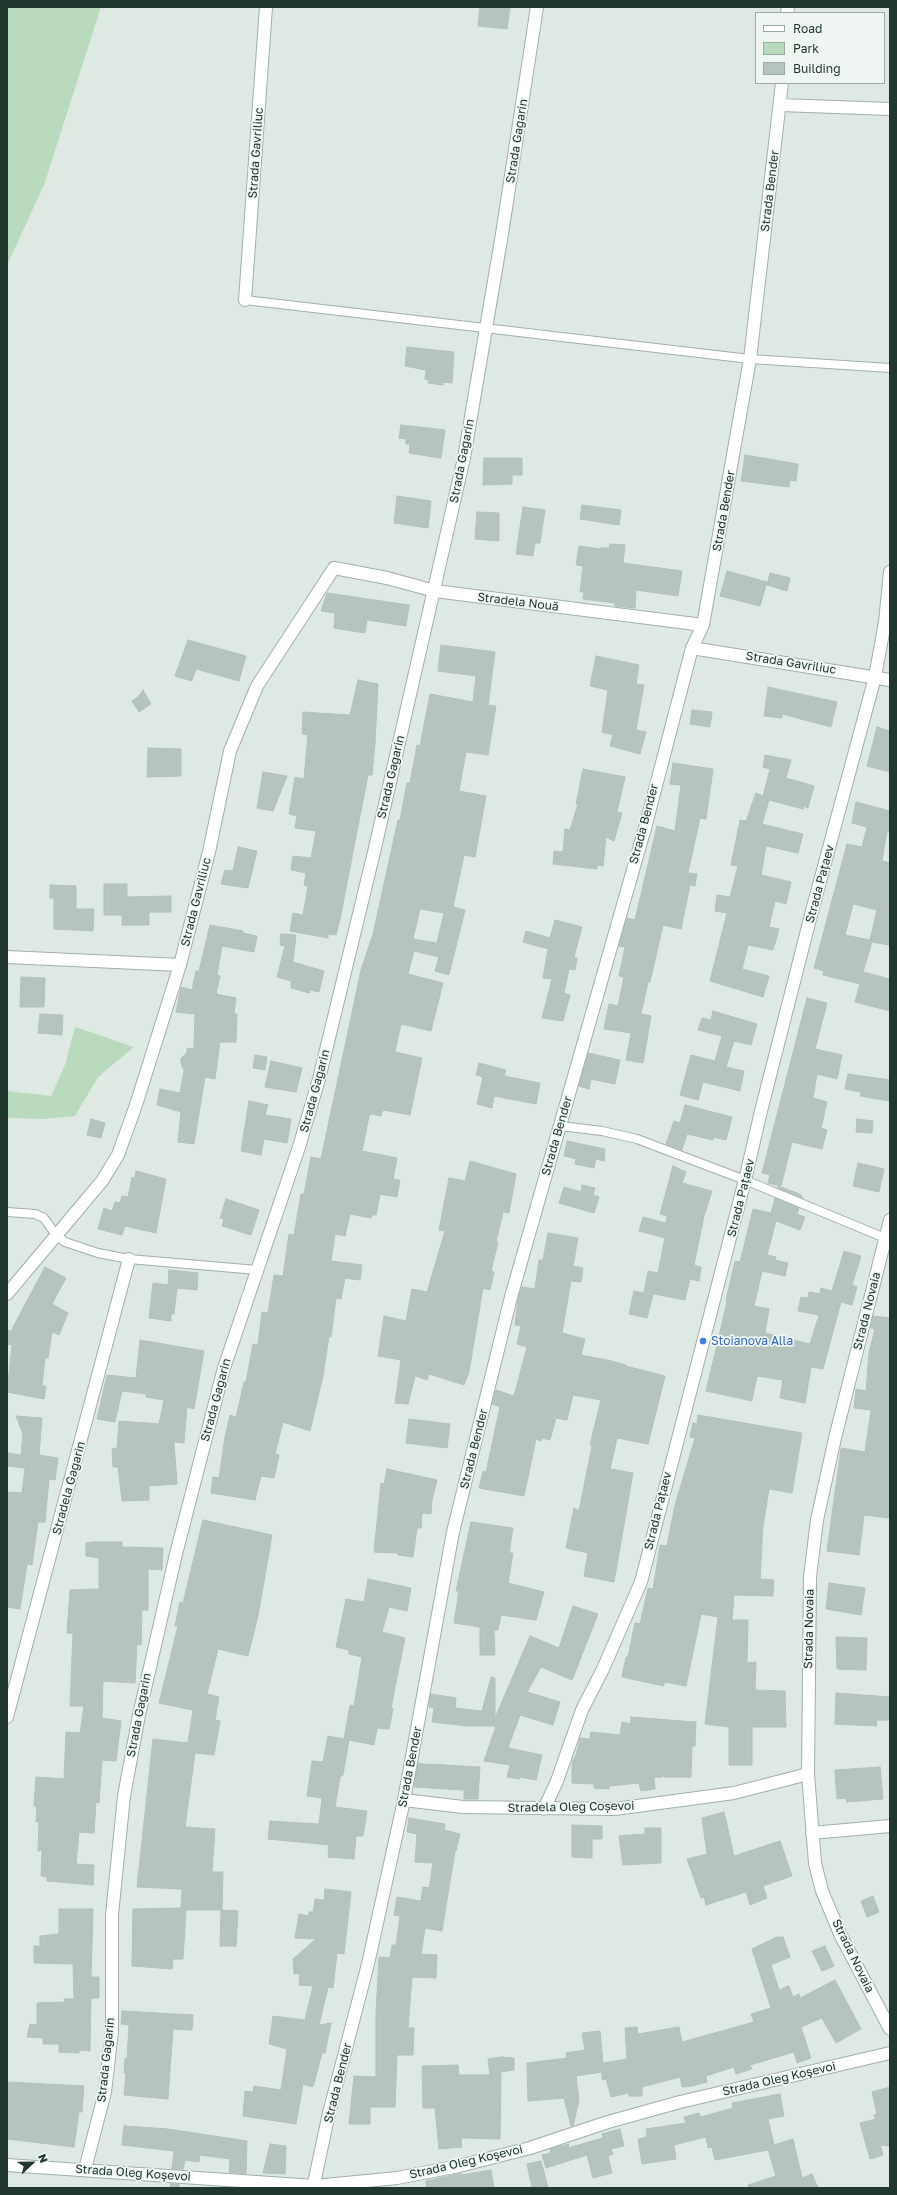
<!DOCTYPE html>
<meta charset="utf-8">
<style>
body{margin:0}
#map{position:relative;width:897px;height:2195px;overflow:hidden;background:#dfe9e3;font-family:"Golos Text",sans-serif}
canvas{display:block}
.frame{position:absolute;inset:0;border:8px solid #21382f;pointer-events:none}
.legend{position:absolute;left:755px;top:12px;width:130px;height:72px;box-sizing:border-box;background:#eff6f2;border:1px solid #9daaa4;margin:0;padding:5px 7px;list-style:none;font-size:12px;color:#21382f}
.legend li{display:flex;align-items:center;gap:8px;height:20px}
.legend b{width:20px;border:1px solid #9daaa4}
.north{position:absolute;left:12px;top:2143px;width:40px;height:40px;-webkit-text-stroke:3px #eff6f2;paint-order:stroke;rotate:68deg;font-size:11px;font-weight:700;line-height:16px;text-align:center;color:#21382f}
.north::after{content:'';display:block;margin:auto;width:14px;height:18px;background:#21382f;clip-path:polygon(50% 0,100% 100%,50% 72%,0 100%)}
</style>
<div id="map">
<canvas width="897" height="2195"></canvas>
<div class="frame"></div>
<ul class="legend">
<li><b style="height:5px;background:#fff"></b>Road</li>
<li><b style="height:11px;background:#b9dabd"></b>Park</li>
<li><b style="height:11px;background:#b5c4bc"></b>Building</li>
</ul>
<div class="north">N</div>
</div>
<script>
const g = document.querySelector('canvas').getContext('2d');
g.lineJoin = 'round';
function fillPath(path, color) { g.fillStyle = color; g.fill(path, 'evenodd'); }
const poly = rows => new Path2D(rows.map(r => 'M' + r).join(''));
function stroke(path, color, width, dash) { g.strokeStyle = color; g.lineWidth = width; g.lineCap = dash ? 'butt' : 'round'; g.setLineDash(dash || []); g.stroke(path); }
function drawText(font, color, halo, rows, align = 'center') {
  g.font = font + ' "Golos Text",sans-serif'; g.lineWidth = 3.5; g.setLineDash([]); g.textBaseline = 'middle'; g.strokeStyle = halo; g.fillStyle = color; for (const [text, x, y, turn = 0] of rows) {
    g.save(); g.translate(x, y); g.rotate((+turn || 0) * Math.PI / 180); g.textAlign = isNaN(turn) ? turn : align; if (halo) g.strokeText(text, 0, 0); g.fillText(text, 0, 0); g.restore();
  }
}
fillPath(poly([
 [7,7,101,7,44,185,7,265],
 [75,1027,134,1047,98,1077,75,1116,45,1119,7,1118,7,1091,51,1096,65,1065]
]), '#b9dabd');
const building = poly([
 [480,7,510,7,507,29,478,26,480,7],
 [407,347,454,352,452,383,443,382,443,385,428,383,429,380,425,379,426,370,405,366,407,347],
 [401,425,445,430,441,458,409,453,410,444,406,444,406,439,399,438,401,425],
 [745,455,798,464,796,481,790,480,789,487,741,481,745,455],
 [484,458,522,458,522,475,512,475,512,484,483,485,484,458],
 [397,496,431,501,428,528,394,523,397,496],
 [582,505,621,510,619,525,580,519,582,505],
 [523,507,545,510,540,543,535,543,533,556,516,554,523,507],
 [477,512,499,513,499,541,475,539,477,512],
 [610,544,625,545,623,563,682,571,678,596,636,590,635,608,615,606,615,603,583,599,584,592,580,592,583,566,576,565,579,546,601,549,601,548,609,548,610,544],
 [727,571,767,582,760,606,720,596,727,571],
 [770,573,790,578,787,591,767,585,770,573],
 [327,593,409,605,406,626,367,620,365,633,334,628,335,613,321,611,327,593],
 [188,640,246,656,239,681,196,669,192,681,175,676,188,640],
 [441,645,495,652,488,705,496,706,488,755,466,752,459,791,486,796,475,857,464,855,453,907,465,910,449,975,435,971,439,957,414,951,408,974,443,983,431,1031,401,1024,395,1052,422,1058,410,1115,383,1110,381,1116,371,1114,369,1116,362,1151,397,1158,393,1179,400,1180,397,1197,380,1194,376,1215,372,1215,371,1218,350,1214,345,1236,335,1234,331,1261,362,1265,360,1280,345,1278,341,1299,336,1298,331,1337,329,1336,323,1376,310,1431,283,1422,275,1454,279,1455,274,1478,261,1476,255,1500,211,1493,213,1477,219,1478,225,1437,230,1415,236,1417,244,1382,246,1382,253,1344,258,1345,262,1312,268,1313,274,1275,283,1276,289,1234,294,1235,301,1194,304,1194,311,1157,321,1159,361,970,373,934,398,820,400,820,407,783,410,783,417,745,420,746,430,694,473,702,476,676,438,671,441,645],
 [420,909,444,913,437,943,413,939,420,909],
 [596,656,639,665,636,684,644,685,636,730,646,732,640,754,610,746,613,735,602,732,608,690,590,686,596,656],
 [358,680,378,684,375,743,372,775,368,775,340,919,336,935,328,934,328,938,290,931,293,913,303,915,308,886,304,885,306,873,291,870,293,856,311,858,316,831,295,828,297,816,289,814,295,777,304,779,308,735,302,734,303,712,350,715,358,680],
 [768,687,837,702,831,727,782,714,782,718,764,716,768,687],
 [143,690,151,704,139,712,132,701,139,696,143,690],
 [692,710,712,712,710,727,690,724,692,710],
 [877,727,890,731,890,772,867,766,877,727],
 [148,748,181,749,181,776,147,777,148,748],
 [765,755,791,760,786,778,814,786,808,808,804,806,803,809,769,800,762,824,803,834,798,853,766,846,761,875,791,882,786,904,775,901,769,927,779,929,773,950,748,945,742,969,769,976,763,997,710,981,727,913,715,911,717,895,730,897,738,866,731,865,740,820,746,821,756,793,763,796,770,769,763,767,765,755],
 [673,763,713,769,706,819,700,818,688,873,697,874,695,886,690,885,681,929,663,925,650,982,648,982,641,1014,651,1016,643,1063,626,1060,631,1033,604,1029,609,1004,618,1006,624,977,619,976,625,947,619,946,627,918,635,920,657,826,675,831,681,785,670,784,673,763],
 [583,769,625,777,617,812,622,813,614,841,606,837,603,866,597,865,597,869,553,864,554,851,563,852,565,829,570,830,578,804,576,804,583,769],
 [263,772,287,776,273,811,257,808,263,772],
 [856,802,890,811,890,831,887,831,882,861,890,863,890,945,872,942,863,972,890,979,890,1011,855,1002,860,984,823,975,824,971,814,968,847,844,862,847,867,827,852,823,856,802],
 [853,904,877,910,870,940,845,935,853,904],
 [238,847,257,851,248,888,221,884,225,870,233,871,238,847],
 [104,884,127,884,127,897,171,896,171,912,149,912,149,925,122,925,122,915,104,915,104,884],
 [50,885,76,886,76,909,94,909,93,931,54,929,54,898,50,898,50,885],
 [555,920,582,927,574,957,577,958,575,970,569,969,564,993,570,995,563,1021,542,1018,552,979,543,978,548,949,523,942,526,931,550,938,555,920],
 [210,925,243,931,243,933,257,936,254,952,222,946,217,975,220,976,216,994,236,998,234,1014,237,1014,236,1042,220,1042,215,1079,205,1077,194,1144,178,1142,181,1112,157,1105,160,1089,180,1093,184,1070,181,1063,181,1058,187,1053,187,1048,194,1049,195,1014,176,1012,181,987,192,990,196,971,199,971,210,925],
 [281,934,296,935,293,962,324,971,319,992,310,990,309,993,291,988,291,981,277,977,285,946,280,945,281,934],
 [21,977,45,978,44,1007,20,1007,21,977],
 [807,998,827,1003,815,1049,842,1055,837,1079,817,1074,813,1098,827,1102,821,1128,827,1130,822,1149,792,1142,781,1186,768,1183,770,1175,762,1173,807,998],
 [713,1011,757,1024,751,1045,734,1041,726,1067,744,1071,740,1091,703,1082,698,1100,680,1095,691,1055,715,1061,722,1036,698,1030,702,1018,711,1020,713,1011],
 [40,1014,63,1015,62,1035,38,1033,40,1014],
 [588,1053,620,1060,615,1084,591,1079,589,1089,579,1086,588,1053],
 [255,1055,267,1057,265,1070,253,1068,255,1055],
 [271,1061,302,1068,296,1092,265,1087,271,1061],
 [479,1063,506,1070,504,1076,540,1083,536,1104,494,1096,492,1108,477,1104,483,1077,476,1075,479,1063],
 [848,1074,890,1080,890,1101,860,1096,861,1092,845,1089,848,1074],
 [249,1101,268,1105,265,1115,291,1119,287,1143,264,1139,261,1155,241,1151,249,1101],
 [685,1105,732,1117,726,1140,713,1137,713,1140,687,1134,682,1150,666,1144,674,1121,680,1123,685,1105],
 [91,1119,105,1123,101,1138,87,1135,91,1119],
 [857,1119,873,1121,872,1133,856,1132,857,1119],
 [567,1141,605,1149,604,1161,596,1159,594,1168,575,1164,576,1159,564,1156,567,1141],
 [470,1161,516,1174,509,1213,503,1212,496,1242,498,1242,491,1271,494,1272,490,1290,483,1288,469,1372,464,1385,429,1374,427,1380,415,1376,408,1404,395,1403,401,1360,378,1356,384,1316,406,1321,412,1289,427,1292,445,1231,439,1230,449,1178,465,1181,470,1161],
 [858,1163,884,1169,879,1192,853,1186,858,1163],
 [673,1166,686,1172,682,1183,712,1191,704,1216,694,1265,701,1267,699,1281,690,1279,685,1300,644,1292,648,1271,658,1273,665,1238,639,1231,643,1217,666,1223,667,1216,660,1214,673,1166],
 [136,1171,166,1179,156,1233,125,1226,122,1235,98,1229,104,1208,112,1211,115,1202,120,1203,122,1196,128,1197,132,1177,135,1178,136,1171],
 [582,1185,595,1188,593,1195,599,1197,594,1213,559,1203,564,1187,581,1192,582,1185],
 [778,1186,800,1194,803,1198,778,1188,778,1186],
 [775,1198,799,1208,797,1214,805,1217,800,1230,776,1221,767,1255,776,1257,775,1260,788,1263,785,1276,762,1271,754,1306,769,1309,765,1333,810,1344,819,1315,798,1311,801,1297,808,1298,809,1292,820,1294,821,1288,832,1291,844,1251,861,1256,852,1285,857,1287,852,1305,841,1302,823,1369,811,1367,805,1403,780,1398,783,1380,757,1376,752,1401,706,1391,727,1302,726,1300,735,1261,740,1262,753,1209,771,1213,775,1198],
 [226,1199,259,1210,251,1235,222,1226,224,1219,220,1218,226,1199],
 [548,1233,578,1238,573,1266,583,1268,581,1282,571,1281,562,1333,585,1339,581,1355,612,1361,626,1365,626,1366,665,1376,648,1444,617,1438,610,1469,633,1473,614,1582,584,1576,588,1553,566,1548,574,1508,579,1511,592,1446,590,1445,601,1400,573,1395,567,1420,556,1418,550,1440,542,1438,541,1441,536,1439,524,1496,479,1488,483,1471,486,1472,500,1407,492,1404,496,1390,514,1396,527,1347,517,1344,521,1326,515,1325,518,1299,522,1287,535,1289,539,1260,543,1260,548,1233],
 [45,1267,66,1278,52,1304,68,1313,59,1335,52,1332,48,1358,45,1358,42,1386,46,1386,44,1399,7,1392,12,1345,7,1344,7,1330,11,1331,45,1267],
 [169,1270,198,1273,197,1290,177,1288,174,1314,171,1314,171,1321,149,1318,153,1283,168,1285,169,1270],
 [634,1291,653,1295,647,1318,629,1314,634,1291],
 [873,1316,890,1318,890,1468,888,1481,890,1481,890,1518,864,1515,859,1555,827,1551,841,1448,865,1452,871,1410,854,1408,856,1389,866,1391,869,1353,875,1329,871,1328,873,1316],
 [140,1340,204,1351,194,1409,187,1407,184,1443,174,1442,177,1484,149,1486,149,1500,122,1501,118,1467,113,1467,112,1449,117,1448,119,1421,159,1424,164,1400,146,1397,146,1394,122,1391,115,1422,97,1419,107,1375,136,1378,140,1340],
 [698,1415,802,1433,792,1493,769,1489,763,1526,760,1579,774,1580,773,1596,734,1595,732,1620,748,1620,747,1663,756,1662,755,1690,785,1691,786,1727,752,1727,752,1765,729,1765,729,1727,705,1724,718,1617,701,1614,686,1686,664,1682,664,1686,622,1677,626,1657,628,1657,635,1623,640,1624,648,1588,653,1589,660,1545,667,1546,675,1505,695,1438,690,1437,693,1423,697,1424,698,1415],
 [16,1416,42,1418,39,1455,58,1458,55,1480,49,1479,45,1522,38,1522,32,1565,27,1564,20,1609,7,1607,7,1492,22,1493,25,1468,7,1466,7,1453,21,1455,23,1434,16,1416],
 [409,1419,450,1424,447,1448,406,1443,409,1419],
 [387,1469,437,1480,432,1500,431,1514,422,1513,421,1528,417,1528,413,1557,398,1555,398,1553,374,1552,381,1483,384,1484,387,1469],
 [203,1520,272,1535,258,1616,248,1656,218,1649,207,1694,219,1697,215,1720,220,1721,214,1755,195,1753,185,1827,215,1829,212,1872,223,1872,222,1910,238,1911,236,1946,220,1946,221,1910,186,1910,183,1959,173,1959,172,1969,132,1966,133,1909,181,1908,182,1889,137,1887,153,1739,188,1743,193,1710,159,1703,178,1626,175,1626,180,1602,183,1603,203,1520],
 [471,1522,513,1528,509,1553,513,1553,508,1583,544,1592,536,1620,501,1615,498,1630,494,1630,495,1655,480,1655,480,1627,454,1623,459,1591,456,1591,471,1522],
 [94,1542,122,1542,122,1547,163,1548,162,1570,148,1569,148,1610,142,1610,141,1645,137,1644,135,1683,103,1681,102,1718,121,1721,116,1761,102,1760,99,1803,96,1802,94,1833,79,1832,76,1864,94,1865,93,1885,47,1881,47,1877,41,1876,42,1850,38,1851,39,1822,36,1822,37,1807,34,1806,36,1777,64,1779,66,1732,80,1733,84,1706,70,1706,73,1633,67,1633,70,1590,99,1589,99,1558,86,1556,86,1543,94,1542],
 [368,1579,411,1588,407,1611,389,1607,382,1632,405,1638,394,1692,391,1709,393,1709,389,1729,377,1728,374,1745,344,1739,350,1705,354,1706,362,1657,349,1654,349,1650,336,1647,346,1599,364,1602,368,1579],
 [829,1583,865,1588,861,1615,826,1609,829,1583],
 [573,1606,598,1614,572,1680,541,1667,527,1692,560,1702,553,1725,520,1715,508,1748,542,1755,536,1780,520,1777,519,1779,507,1777,510,1765,484,1761,496,1726,467,1726,432,1722,434,1708,429,1707,431,1694,456,1698,455,1708,482,1711,491,1677,495,1678,495,1718,530,1636,559,1648,573,1606],
 [836,1637,867,1638,866,1670,837,1669,836,1637],
 [836,1693,890,1697,890,1720,876,1720,877,1726,835,1724,836,1693],
 [631,1717,696,1722,695,1746,692,1746,691,1777,664,1777,662,1771,662,1777,654,1777,655,1789,641,1791,639,1783,609,1786,609,1789,594,1788,594,1784,572,1783,572,1762,576,1755,580,1738,590,1739,591,1732,620,1735,622,1722,631,1724,631,1717],
 [328,1736,349,1740,343,1775,340,1777,335,1807,367,1811,363,1836,356,1836,354,1859,328,1857,329,1845,268,1839,270,1821,319,1824,322,1798,307,1796,312,1761,323,1762,328,1736],
 [418,1763,429,1765,429,1764,480,1767,478,1799,464,1799,464,1790,414,1787,418,1763],
 [880,1767,883,1799,847,1802,846,1798,837,1799,835,1770,880,1767],
 [724,1812,734,1856,780,1841,792,1876,763,1886,767,1898,750,1905,746,1892,706,1905,704,1897,701,1898,687,1859,707,1854,702,1818,724,1812],
 [409,1818,445,1824,444,1830,460,1834,456,1851,455,1851,442,1931,425,1928,421,1954,437,1955,436,1978,412,1977,408,2028,414,2028,413,2055,397,2055,395,2107,370,2107,370,2124,349,2124,354,2076,376,2077,376,2012,379,1957,390,1958,392,1945,396,1945,400,1916,394,1915,397,1897,421,1901,423,1887,429,1888,433,1863,415,1862,417,1834,407,1832,409,1818],
 [572,1825,602,1826,602,1839,592,1839,592,1858,572,1857,572,1825],
 [645,1828,661,1828,661,1863,623,1865,619,1836,645,1834,645,1828],
 [325,1889,351,1892,344,1954,337,1953,333,1988,328,1987,319,2025,331,2023,325,2053,322,2053,313,2087,303,2084,296,2124,243,2116,245,2091,253,2092,254,2086,281,2090,287,2049,269,2044,273,2016,305,2020,313,1986,299,1985,300,1974,294,1974,293,1959,316,1939,295,1938,299,1914,309,1916,309,1912,313,1912,315,1899,324,1900,325,1889],
 [873,1896,879,1912,867,1917,861,1901,873,1896],
 [59,1909,93,1909,91,1977,99,1977,99,1998,91,1998,90,2051,79,2050,79,2053,59,2052,59,2044,43,2044,43,2038,27,2037,30,2024,37,2025,37,2003,65,2002,64,1999,74,1999,73,1964,34,1963,34,1946,40,1946,40,1936,59,1934,59,1909],
 [777,1937,783,1937,790,1957,771,1965,779,1990,789,1986,793,1997,799,1994,800,1998,835,1980,861,2029,836,2043,822,2018,801,2027,811,2058,797,2063,794,2052,750,2065,752,2069,736,2074,734,2067,706,2076,707,2082,692,2086,682,2087,680,2077,642,2087,642,2096,629,2096,629,2093,611,2097,606,2079,602,2080,602,2072,576,2076,579,2100,573,2126,571,2126,564,2098,528,2101,527,2063,567,2058,566,2053,585,2050,582,2033,600,2031,603,2063,627,2059,625,2028,637,2027,638,2034,679,2027,682,2042,754,2022,751,2014,771,2008,752,1949,777,1937],
 [825,1946,834,1966,822,1971,812,1951,825,1946],
 [122,2011,193,2015,192,2030,173,2029,168,2099,124,2095,126,2073,124,2073,125,2058,127,2059,129,2025,121,2024,122,2011],
 [502,2057,514,2058,514,2070,501,2072,500,2139,461,2138,462,2147,439,2149,435,2108,423,2108,422,2066,458,2065,459,2075,490,2075,488,2059,502,2057],
 [7,2082,84,2086,82,2112,79,2112,74,2147,7,2139,7,2082],
 [890,2087,890,2146,880,2145,883,2155,870,2159,860,2123,876,2119,874,2115,877,2114,872,2092,890,2087],
 [780,2094,784,2116,768,2119,774,2145,793,2139,802,2178,812,2174,818,2188,749,2188,748,2185,776,2176,768,2150,715,2160,712,2147,708,2148,706,2137,674,2145,676,2159,642,2164,638,2139,647,2137,646,2129,686,2123,684,2117,699,2113,701,2117,733,2108,732,2103,780,2094],
 [124,2126,168,2129,247,2141,246,2174,229,2172,230,2159,200,2155,199,2162,185,2160,183,2169,172,2169,174,2151,122,2145,124,2126],
 [620,2129,624,2146,611,2149,613,2154,608,2156,612,2173,593,2178,587,2155,546,2168,542,2155,551,2153,550,2149,569,2144,568,2148,603,2138,602,2134,620,2129],
 [270,2144,286,2146,285,2174,263,2173,270,2144],
 [541,2161,548,2188,532,2188,527,2164,541,2161],
 [491,2170,494,2188,426,2188,426,2181,461,2173,461,2175,491,2170],
 [171,2184,179,2184,179,2188,170,2188,171,2184]
]);
fillPath(building, '#b5c4bc');
stroke(building, '#b2c2b9', 1);
const service = poly([
 [245,300,750,359,890,368],
 [560,1126,602,1131,637,1139,745,1180,885,1238],
 [7,1212,35,1214,44,1218,56,1235,65,1242,98,1253,129,1259,257,1270]
]);
const minor = poly([
 [787,13,788,7],
 [780,105,890,109],
 [245,300,266,7],
 [692,648,890,680],
 [7,957,180,965],
 [890,1220,835,1438,817,1520,810,1577,808,1774,815,1863,822,1891,841,1936,890,2029],
 [7,1294,102,1181,118,1155,136,1105,180,965,209,852,230,751,257,686,334,568,387,578,435,591,703,625],
 [7,1717,129,1259],
 [404,1800,463,1807,615,1809,734,1793,808,1774],
 [544,1809,557,1781,582,1710,603,1669,641,1582,745,1180,761,1111,812,911,875,677,885,622,890,572],
 [812,1833,890,1826],
 [7,2165,315,2186,397,2178,459,2166,530,2148,608,2122,680,2102,890,2053],
 [85,2169,105,2092,112,2031,112,1915,124,1796,139,1715,176,1554,224,1368,299,1147,319,1079,375,848,464,458,502,234,537,7],
 [313,2188,329,2113,368,1964,404,1800,453,1532,511,1297,645,828,692,648,703,625,750,359,782,83]
]);
stroke(service, '#a2b0a9', 10);
stroke(minor, '#a2b0a9', 14);
stroke(service, '#fff', 8);
stroke(minor, '#fff', 12);
for (const [x, y, r, color] of [
 [703,1341,4,"#3f7fe0"]
]) { const dot = new Path2D(); dot.arc(x, y, r, 0, 2 * Math.PI); g.fillStyle = color; g.fill(dot); stroke(dot, '#eff6f2', 1.5); }
drawText('12px', '#21382f', '#eff6f2', [
 ["Strada Gagarin",517,141,-81],
 ["Strada Gavriliuc",256,153,-86],
 ["Strada Bender",770,191,-83],
 ["Strada Gagarin",462,461,-79],
 ["Strada Bender",724,511,-80],
 ["Stradela Nouă",518,602,7],
 ["Strada Gavriliuc",791,663,9],
 ["Strada Gagarin",391,777,-77],
 ["Strada Bender",644,824,-75],
 ["Strada Pațaev",820,884,-75],
 ["Strada Gavriliuc",196,902,-76],
 ["Strada Gagarin",315,1091,-75],
 ["Strada Bender",557,1136,-74],
 ["Strada Pațaev",741,1198,-76],
 ["Strada Novaia",867,1311,-76],
 ["Strada Gagarin",216,1400,-75],
 ["Strada Bender",474,1449,-76],
 ["Stradela Gagarin",69,1488,-75],
 ["Strada Pațaev",658,1511,-76],
 ["Strada Novaia",809,1629,-89],
 ["Strada Gagarin",139,1715,-79],
 ["Strada Bender",410,1767,-79],
 ["Stradela Oleg Coșevoi",571,1807,-1],
 ["Strada Novaia",853,1956,64],
 ["Strada Gagarin",106,2060,-84],
 ["Strada Oleg Koşevoi",779,2079,-13],
 ["Strada Bender",338,2083,-76],
 ["Strada Oleg Koşevoi",466,2162,-13],
 ["Strada Oleg Koşevoi",133,2173,4]
]);
drawText('12px', '#366cbe', '#eff6f2', [
 ["Stoianova Alla",711,1341]
], 'left');
</script>
